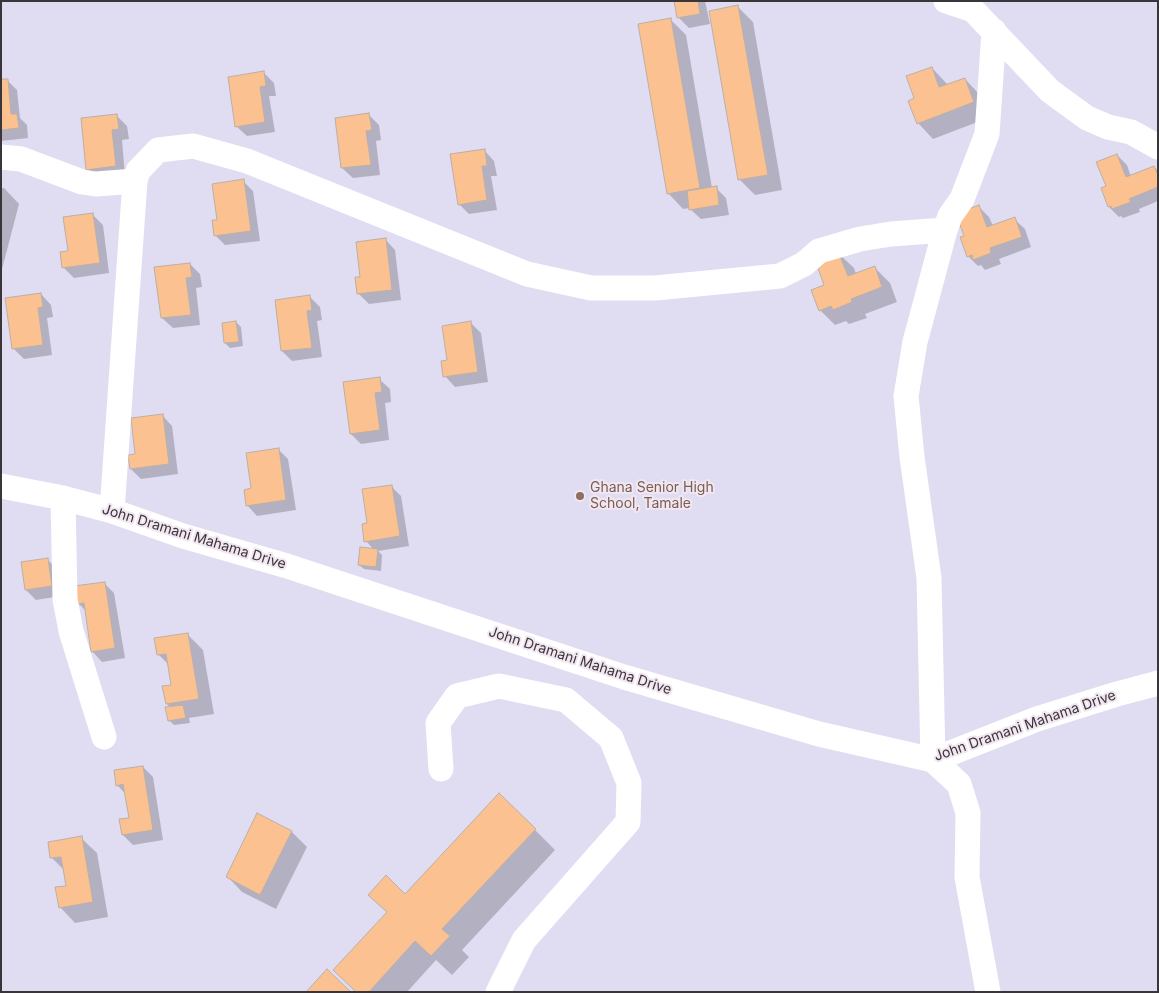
<!DOCTYPE html>
<style>
body{margin:0}
#map{position:relative;width:1159px;height:993px;overflow:hidden;background:#f2e6f1;font-family:Inter,sans-serif}
canvas{display:block}
.frame{position:absolute;inset:0;border:2px solid #393539;pointer-events:none}
</style>
<div id="map">
<canvas width="1159" height="993"></canvas>
<div class="frame"></div>
</div>
<script>
const g = document.querySelector('canvas').getContext('2d');
g.lineJoin = 'round';
function fillPath(path, color) { g.fillStyle = color; g.fill(path, 'evenodd'); }
const poly = rows => new Path2D(rows.map(r => 'M' + r).join(''));
function stroke(path, color, width, dash) { g.strokeStyle = color; g.lineWidth = width; g.lineCap = dash ? 'butt' : 'round'; g.setLineDash(dash || []); g.stroke(path); }
function drawText(font, color, halo, rows, align = 'center') {
  g.font = font + ' Inter,sans-serif'; g.lineWidth = 4; g.setLineDash([]); g.textBaseline = 'middle'; g.strokeStyle = halo; g.fillStyle = color; for (const [text, x, y, turn = 0] of rows) {
    g.save(); g.translate(x, y); g.rotate((+turn || 0) * Math.PI / 180); g.textAlign = isNaN(turn) ? turn : align; if (halo) g.strokeText(text, 0, 0); g.fillText(text, 0, 0); g.restore();
  }
}
fillPath(poly([
 [1,1,1158,1,1158,992,1,992]
]), '#e0ddf3');
fillPath(poly([
 [676,1,705,1,710,24,689,28,679,18],
 [738,7,753,22,782,190,755,195,739,179],
 [670,19,686,35,712,188,716,188,726,198,729,215,701,219,690,209,690,208,683,209,668,193],
 [932,68,948,85,965,79,980,95,988,118,933,139,918,123,916,99],
 [264,73,274,83,276,96,269,96,275,132,247,136,236,126],
 [7,80,17,90,20,118,27,125,28,138,1,141,1,81],
 [369,115,379,125,381,140,376,141,380,175,353,178,342,168],
 [117,116,127,126,129,139,122,140,125,176,98,179,88,169],
 [484,150,494,161,497,176,491,176,497,210,469,214,459,204],
 [1117,155,1127,165,1131,177,1154,167,1158,171,1158,201,1139,209,1140,212,1123,218,1121,216,1119,217,1109,207,1107,187],
 [243,181,253,191,260,241,225,245,215,235,218,221],
 [1,188,4,188,19,204,1,273],
 [979,207,989,217,993,226,1014,219,1025,229,1031,247,999,259,1001,264,985,270,981,265,978,266,968,256,965,236],
 [93,215,103,225,109,273,74,278,64,268,69,252],
 [385,239,395,250,401,300,369,304,358,293,361,278],
 [838,253,854,268,856,274,874,267,890,283,897,302,865,314,867,318,849,324,846,321,835,325,820,310,826,286],
 [190,264,200,274,202,287,196,288,200,325,173,328,162,318],
 [41,294,51,305,53,317,47,318,52,355,24,359,13,348],
 [310,297,320,307,322,320,317,321,322,357,292,361,282,351],
 [236,322,241,327,243,346,230,348,225,343],
 [471,323,481,333,488,382,455,387,445,376,448,361],
 [379,379,390,389,391,402,385,403,389,440,361,444,351,434],
 [162,415,172,426,178,474,141,479,131,469,136,455],
 [278,449,288,459,296,510,257,516,247,505,252,490],
 [391,486,401,496,409,546,378,551,382,555,381,571,364,569,359,565,374,550,366,541,369,524],
 [47,559,58,570,61,596,36,600,26,590],
 [104,583,114,593,125,658,102,662,92,651,86,611,78,603],
 [187,634,203,650,214,714,189,718,190,723,174,725,169,720,171,708,167,704,172,686,169,665,158,654],
 [143,767,153,777,163,840,133,845,123,835,130,819,126,794,117,785],
 [258,815,292,832,307,847,276,909,242,892,227,876],
 [535,830,555,850,462,950,469,957,452,975,436,960,407,992,357,992,405,895],
 [81,838,97,853,108,917,75,923,60,907,67,887,64,870,52,858]
]), '#0003');
const building = poly([
 [674,1,698,1,700,14,677,18,674,1],
 [738,5,768,175,738,180,709,11,738,5],
 [671,18,700,188,667,194,638,24,671,18],
 [932,67,939,87,965,78,974,102,917,124,908,101,914,98,906,76,932,67],
 [264,71,266,86,260,87,265,122,235,127,228,77,264,71],
 [1,79,8,79,11,114,17,114,19,128,1,130,1,79],
 [369,113,372,130,366,131,371,165,341,168,335,118,369,113],
 [117,114,119,129,112,130,116,166,86,170,81,118,117,114],
 [485,149,487,166,482,166,487,200,458,205,450,154,485,149],
 [1117,154,1126,177,1154,166,1158,175,1158,187,1129,199,1131,202,1112,209,1111,206,1108,207,1101,188,1106,186,1096,162,1117,154],
 [244,179,251,231,214,236,212,220,217,220,212,184,244,179],
 [717,186,719,205,689,210,687,191,717,186],
 [979,205,987,227,1015,217,1022,237,990,248,991,253,973,260,972,255,967,257,960,237,964,236,956,214,979,205],
 [93,213,100,263,62,268,60,252,68,251,63,217,93,213],
 [386,238,392,290,357,294,355,277,360,277,356,242,386,238],
 [838,251,848,276,875,266,882,287,851,299,852,302,833,310,831,306,819,311,811,290,824,285,815,260,838,251],
 [190,263,192,277,186,278,191,315,161,318,154,267,190,263],
 [41,293,43,307,38,308,43,345,12,349,5,298,41,293],
 [310,295,312,310,307,311,312,348,281,351,275,300,310,295],
 [236,321,239,342,224,343,222,323,236,321],
 [471,321,478,372,443,377,441,361,447,360,442,326,471,321],
 [380,377,382,392,375,393,380,430,350,434,343,382,380,377],
 [163,414,169,464,130,469,128,455,135,454,131,418,163,414],
 [279,448,286,500,246,506,244,490,251,488,246,453,279,448],
 [392,485,400,536,364,542,362,524,367,523,362,489,392,485],
 [360,547,378,549,376,567,358,565,360,547],
 [48,558,52,586,25,590,21,562,48,558],
 [105,582,115,648,91,652,84,603,77,604,74,586,105,582],
 [188,633,199,699,166,704,162,686,171,685,166,654,157,655,154,638,188,633],
 [183,705,186,718,168,721,165,707,183,705],
 [143,766,153,830,122,835,119,819,129,818,123,784,116,786,114,770,143,766],
 [499,793,536,829,442,929,450,936,431,956,415,941,369,992,356,992,333,970,387,912,368,895,386,875,405,894,499,793],
 [257,813,292,831,260,895,226,877,257,813],
 [82,836,93,902,59,908,55,887,66,886,61,857,50,858,48,842,82,836],
 [327,969,351,992,306,992,327,969]
]);
fillPath(building, '#fbc191');
stroke(building, '#bcb0a7', 1);
stroke(poly([
 [946,1,973,10,1050,91,1087,118,1108,127,1131,132,1158,147],
 [1,157,21,159,82,182,96,184,135,181],
 [1,486,63,498,112,511,183,536,287,566,624,677,819,734,933,760,1037,719,1117,694,1158,683],
 [63,498,65,599,71,631,104,737],
 [112,511,135,181,138,171,158,150,193,146,247,161,527,274,591,288,655,288,780,276,804,264,819,251,860,239,891,234,945,230],
 [441,769,438,723,457,696,499,686,566,700,611,738,629,783,628,822,524,940,498,992],
 [988,992,967,877,968,813,959,784,933,760,929,578,912,457,906,396,915,342,945,230,950,216,962,199,987,134,994,31]
]), '#fff', 25);
for (const [x, y, r, color] of [
 [580,496,5,"#8d6e63"]
]) { const dot = new Path2D(); dot.arc(x, y, r, 0, 2 * Math.PI); g.fillStyle = color; g.fill(dot); stroke(dot, '#f2e6f1', 2); }
drawText('14px', '#785e54', '#f2e6f1', [
 ["Ghana Senior High",590,488],
 ["School, Tamale",590,504]
], 'left');
drawText('14px', '#393539', '#f2e6f1', [
 ["John Dramani Mahama Drive",194,537,17],
 ["John Dramani Mahama Drive",580,661,18],
 ["John Dramani Mahama Drive",1025,726,-19]
]);
</script>
